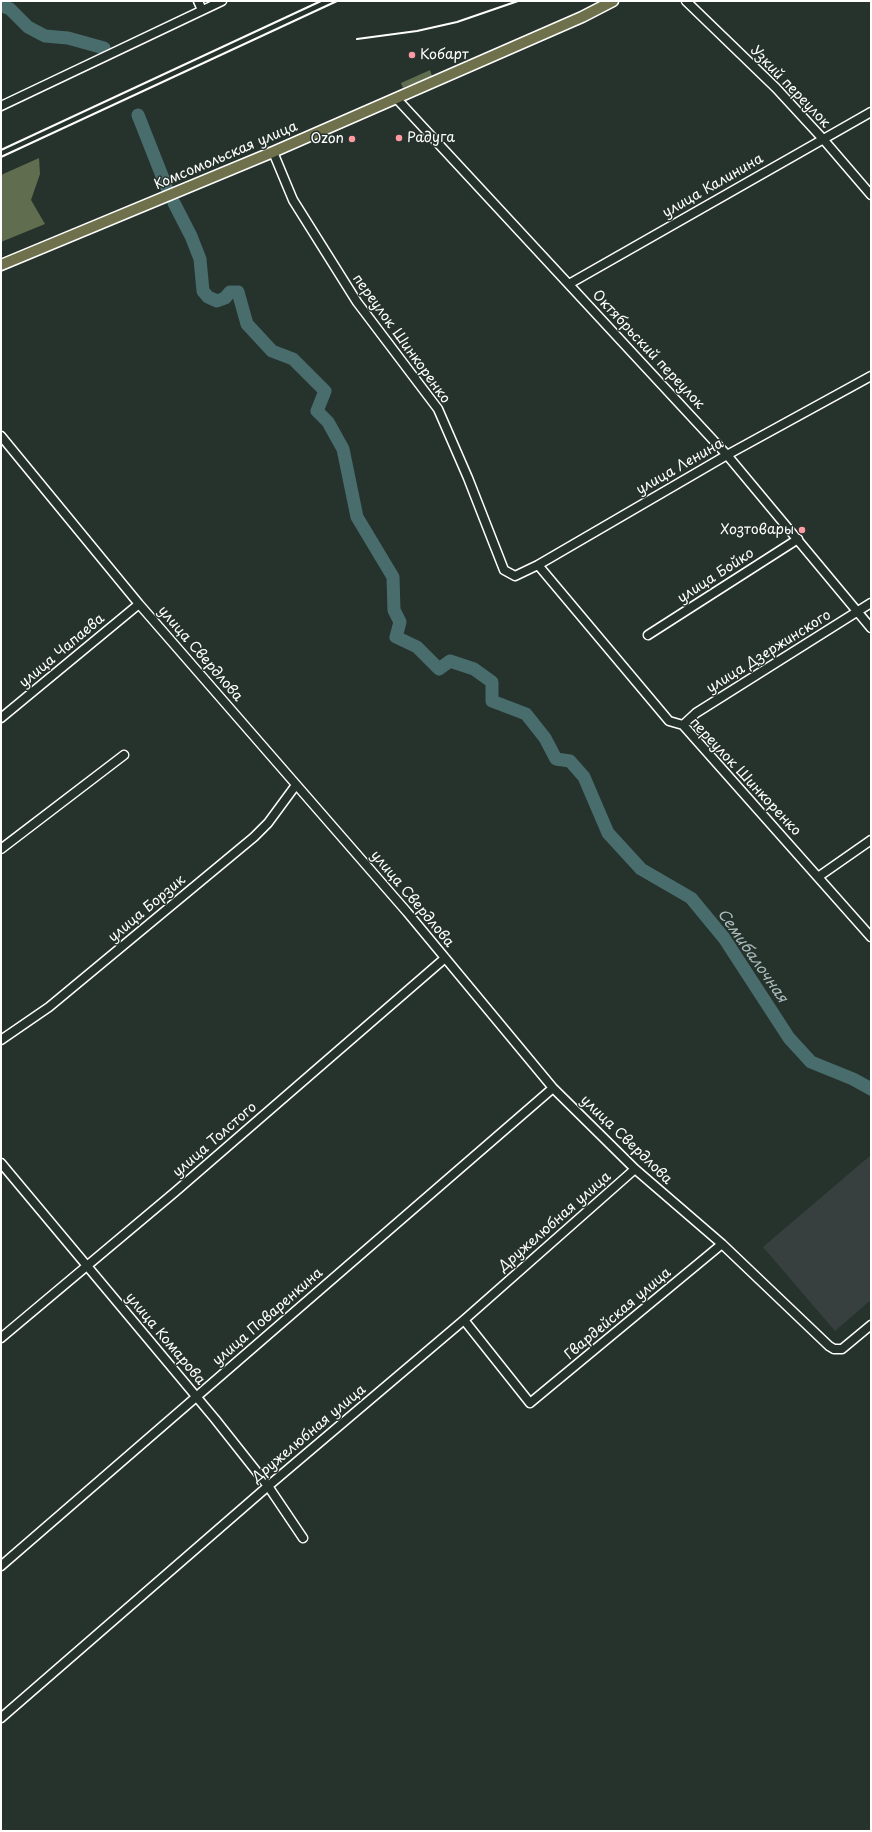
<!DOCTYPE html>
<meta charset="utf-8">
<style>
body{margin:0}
#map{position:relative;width:872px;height:1832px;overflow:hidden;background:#26332d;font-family:"Playpen Sans",sans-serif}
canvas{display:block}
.frame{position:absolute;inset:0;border:2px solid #fff;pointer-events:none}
</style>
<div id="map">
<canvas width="872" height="1832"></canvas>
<div class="frame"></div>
</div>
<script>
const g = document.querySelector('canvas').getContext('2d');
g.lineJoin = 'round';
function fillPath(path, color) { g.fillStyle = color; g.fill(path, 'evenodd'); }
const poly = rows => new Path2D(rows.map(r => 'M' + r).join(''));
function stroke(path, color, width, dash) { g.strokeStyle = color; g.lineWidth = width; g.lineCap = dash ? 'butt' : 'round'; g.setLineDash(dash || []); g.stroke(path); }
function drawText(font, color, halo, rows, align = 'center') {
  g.font = font + ' "Playpen Sans",sans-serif'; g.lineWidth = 3; g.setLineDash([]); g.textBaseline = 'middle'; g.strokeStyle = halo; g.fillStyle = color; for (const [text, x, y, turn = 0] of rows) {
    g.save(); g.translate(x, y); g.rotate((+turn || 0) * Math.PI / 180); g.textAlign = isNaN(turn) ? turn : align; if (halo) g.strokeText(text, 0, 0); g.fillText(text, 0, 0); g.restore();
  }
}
fillPath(poly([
 [871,1155,871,1300,835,1331,763,1247]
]), '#37403f');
fillPath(poly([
 [430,70,432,76,403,88,401,83],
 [39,158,40,174,31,200,45,224,1,242,1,175]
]), '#606d4f');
stroke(poly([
 [1,5,10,9,28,27,45,36,68,38,104,48],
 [138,115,166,186],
 [174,203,191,236,200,259,203,291,208,297,217,301,225,298,230,292,238,292,247,324,272,351,293,359,325,391,317,411,328,422,343,449,357,517,393,577,394,610,400,622,396,637,417,647,439,669,450,661,474,669,492,682,492,701,526,714,545,738,556,759,570,761,584,777,608,833,641,869,691,898,724,938,789,1038,811,1062,853,1079,871,1089]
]), '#496d6d', 13);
const minor = poly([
 [198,1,202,10],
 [686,1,776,88,823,139,871,195],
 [396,98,727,455,871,628],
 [1,106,222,1],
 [273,152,293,200,357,302,438,409,468,478,504,570,515,576,538,565,727,455,871,376],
 [569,284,871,112],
 [1,436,139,604,407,912,553,1088,635,1169,722,1244,829,1346,834,1349,842,1349,871,1325],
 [538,565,669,721,683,725,871,937],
 [648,635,798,539],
 [1,718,139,604],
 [683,725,696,713,871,603],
 [1,849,124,755],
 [818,877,871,840],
 [1,1040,49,1007,254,837,268,823,296,785],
 [1,1163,215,1419,268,1486,303,1538],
 [464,1320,530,1403,722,1244],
 [1,1338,175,1192,444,959],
 [1,1566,553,1088],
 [1,1718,267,1487,464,1320,635,1169]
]);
const major = poly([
 [1,265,273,152,582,17,613,1]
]);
stroke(minor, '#fff', 11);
stroke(major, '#fff', 13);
stroke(minor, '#26332d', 8);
stroke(major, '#6e714b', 10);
stroke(poly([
 [357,39,417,31,457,22,518,1],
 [1,150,321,1],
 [1,157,337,1]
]), '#fff', 2);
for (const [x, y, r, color] of [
 [412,55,4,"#ff9aa2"],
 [399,138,4,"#ff9aa2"],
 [352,139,4,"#ff9aa2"],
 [802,530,4,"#ff9aa2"]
]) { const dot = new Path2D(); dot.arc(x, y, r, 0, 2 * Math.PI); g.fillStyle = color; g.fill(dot); stroke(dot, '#26332d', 1.5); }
drawText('14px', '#fff', '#26332d', [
 ["Кобарт",420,55],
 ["Радуга",407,138],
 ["Ozon",344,139,"right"],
 ["Хозтовары",794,530,"right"]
], 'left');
drawText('14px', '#fff', '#26332d', [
 ["Узкий переулок",790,87,46],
 ["Комсомольская улица",226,156,-23],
 ["улица Калинина",713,186,-30],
 ["переулок Шинкоренко",401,339,54],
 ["Октябрьский переулок",648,350,47],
 ["улица Ленина",680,467,-30],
 ["улица Бойко",716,576,-33],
 ["улица Чапаева",62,651,-40],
 ["улица Дзержинского",769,652,-32],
 ["улица Свердлова",200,654,49],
 ["переулок Шинкоренко",745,777,47],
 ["улица Свердлова",412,899,50],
 ["улица Борзик",147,909,-40],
 ["улица Толстого",215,1140,-41],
 ["улица Свердлова",626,1140,44],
 ["Дружелюбная улица",555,1222,-41],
 ["Гвардейская улица",618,1314,-40],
 ["улица Поваренкина",268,1317,-41],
 ["улица Комарова",165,1339,50],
 ["Дружелюбная улица",309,1434,-40]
]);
drawText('italic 15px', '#adbdbd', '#26332d', [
 ["Семибалочная",752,956,55]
]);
</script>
